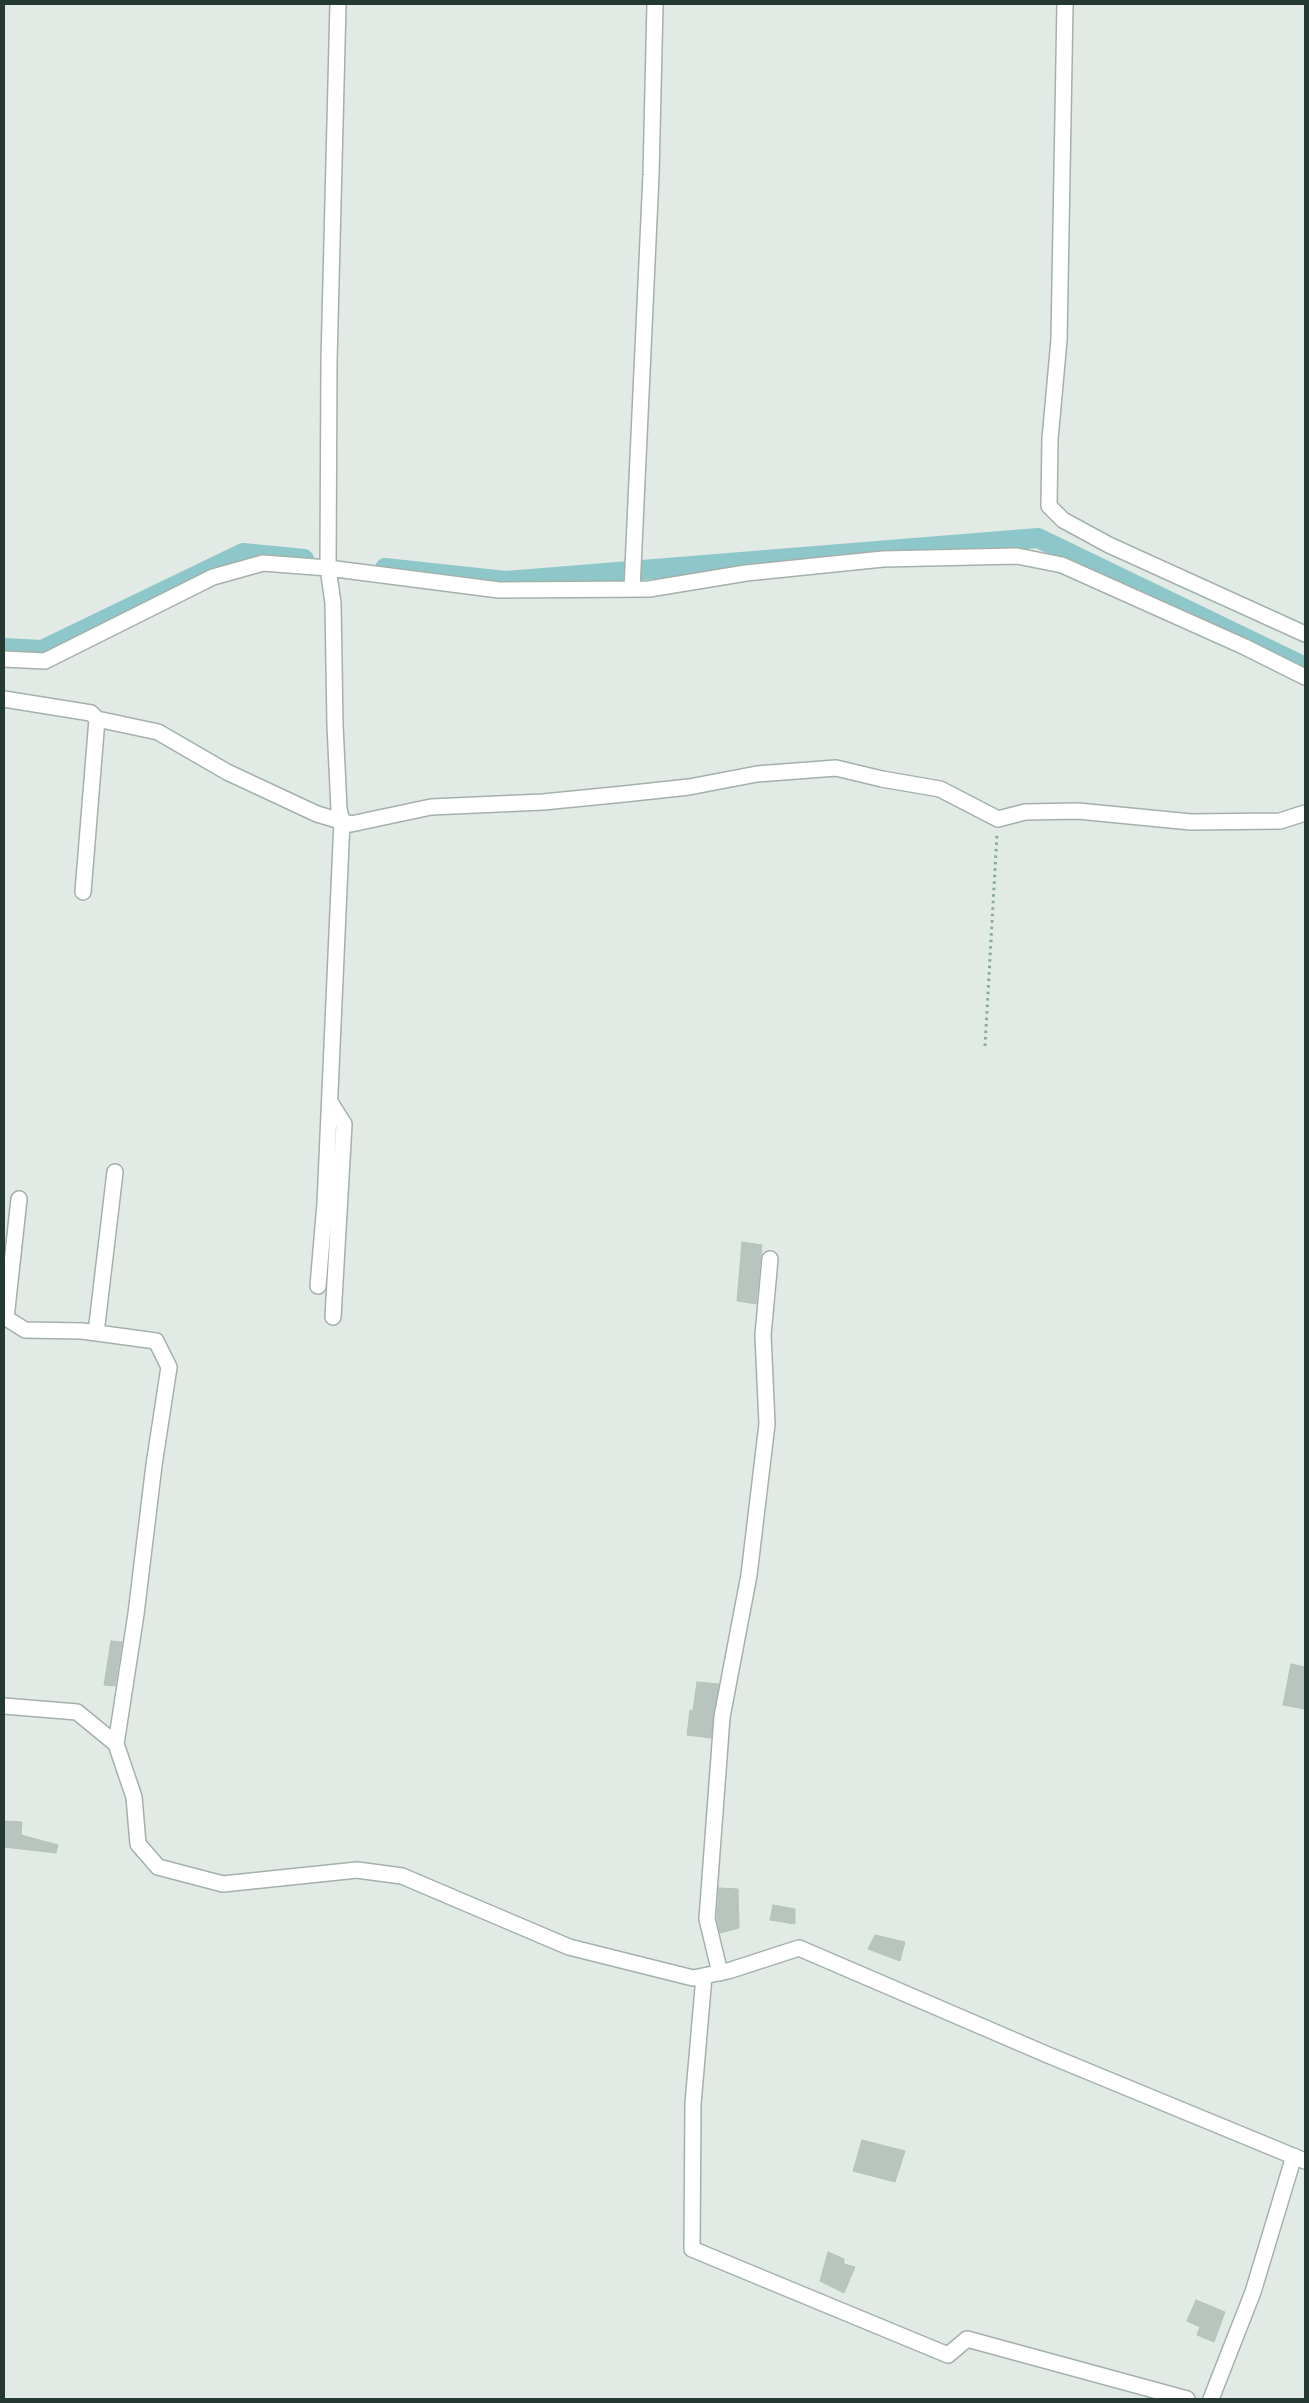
<!DOCTYPE html>
<style>
body{margin:0}
#map{position:relative;width:1309px;height:2403px;overflow:hidden;background:#e1eae5;font-family:Signika,sans-serif}
canvas{display:block}
.frame{position:absolute;inset:0;border:5px solid #233931;pointer-events:none}
</style>
<div id="map">
<canvas width="1309" height="2403"></canvas>
<div class="frame"></div>
</div>
<script>
const g = document.querySelector('canvas').getContext('2d');
g.lineJoin = 'round';
const poly = rows => new Path2D(rows.map(r => 'M' + r).join(''));
function stroke(path, color, width, dash) { g.strokeStyle = color; g.lineWidth = width; g.lineCap = dash ? 'butt' : 'round'; g.setLineDash(dash || []); g.stroke(path); }
function fillPath(path, color) { g.fillStyle = color; g.fill(path, 'evenodd'); }
stroke(poly([
 [385,568,506,581,1038,538,1305,667],
 [4,648,42,650,243,553,304,559]
]), '#8ec7ca', 20);
const building = poly([
 [742,1242,762,1245,756,1304,737,1301,742,1242],
 [111,1641,122,1642,115,1686,104,1685,111,1641],
 [1291,1664,1305,1667,1305,1709,1283,1705,1291,1664],
 [697,1682,719,1684,711,1738,687,1735,690,1710,693,1711,697,1682],
 [4,1821,22,1822,21,1835,58,1845,56,1853,4,1847,4,1821],
 [719,1888,738,1889,739,1928,720,1933,717,1919,719,1888],
 [773,1905,795,1909,795,1924,770,1920,773,1905],
 [875,1935,905,1942,900,1961,868,1949,875,1935],
 [862,2140,905,2151,895,2182,853,2171,862,2140],
 [828,2252,844,2259,844,2264,855,2267,844,2293,820,2281,828,2252],
 [1196,2300,1225,2312,1214,2342,1197,2335,1200,2327,1187,2321,1196,2300]
]);
fillPath(building, '#b7c5be');
stroke(building, '#b4c3bb', 1);
const minor = poly([
 [1065,4,1059,340,1050,439,1049,506,1063,520,1109,545,1305,634],
 [632,589,651,175,655,4],
 [4,659,45,661,213,577,263,563,328,568,499,590,649,589,746,573,883,559,1017,556,1062,565,1245,647,1305,677],
 [4,699,91,713,97,719,83,892],
 [97,719,158,732,227,772,317,814,351,824,431,807,543,802,624,794,689,787,757,774,836,768,882,779,940,789,998,819,1025,812,1078,811,1191,822,1280,821,1305,813],
 [330,1102,344,1124,333,1317],
 [19,1199,6,1318,25,1330,82,1331,156,1341,169,1367,154,1465,136,1614,116,1744],
 [318,1286,325,1204,342,821,339,809,335,725,333,603,328,568,329,361,338,4],
 [96,1333,115,1172],
 [4,1706,77,1712,116,1744,134,1797,138,1844,158,1867,223,1884,357,1870,402,1876,569,1947,693,1978,728,1971,799,1948,1048,2055,1305,2161],
 [720,1973,707,1919,722,1717,749,1575,767,1424,763,1335,770,1259],
 [704,1976,693,2104,692,2249,948,2355,967,2339,1187,2399],
 [1211,2399,1253,2292,1294,2156]
]);
stroke(minor, '#a4b1ab', 18);
stroke(poly([
 [985,1046,997,834]
]), '#84ab9b', 3, [2.5, 4]);
stroke(minor, '#fff', 15);
</script>
